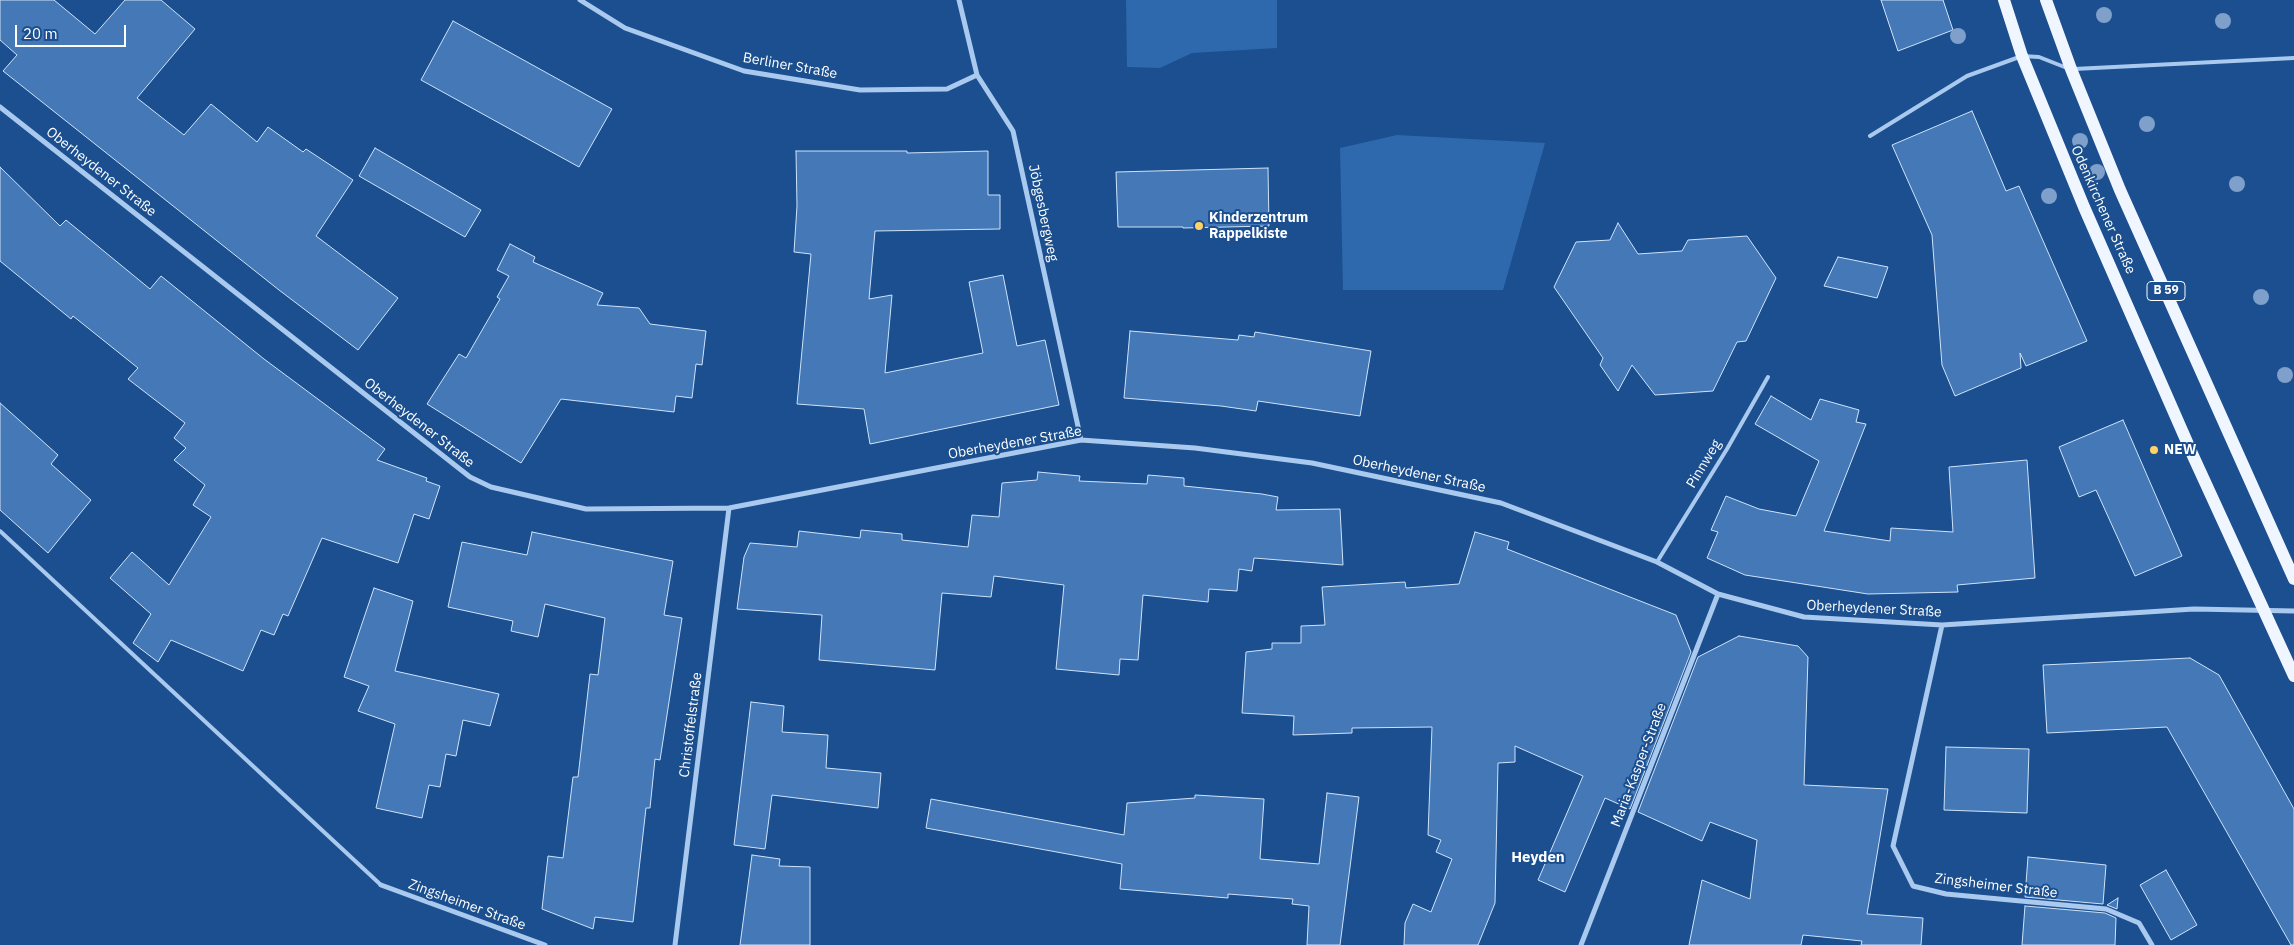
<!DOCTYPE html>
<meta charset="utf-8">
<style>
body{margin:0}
#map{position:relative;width:2294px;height:945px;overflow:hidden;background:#1b4f8f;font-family:"IBM Plex Sans",sans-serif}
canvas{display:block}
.scale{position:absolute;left:15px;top:25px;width:111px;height:22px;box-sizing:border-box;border:2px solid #fff;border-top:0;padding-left:6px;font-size:15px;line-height:18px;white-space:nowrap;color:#fff;-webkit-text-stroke:4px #1b4f8f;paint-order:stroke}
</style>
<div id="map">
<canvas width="2294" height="945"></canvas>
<div class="scale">20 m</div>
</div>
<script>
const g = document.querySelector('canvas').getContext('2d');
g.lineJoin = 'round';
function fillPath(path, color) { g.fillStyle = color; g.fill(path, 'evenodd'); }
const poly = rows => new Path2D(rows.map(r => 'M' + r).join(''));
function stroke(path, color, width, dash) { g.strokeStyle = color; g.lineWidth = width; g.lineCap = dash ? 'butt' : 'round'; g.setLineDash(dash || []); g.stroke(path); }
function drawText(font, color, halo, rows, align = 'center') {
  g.font = font + ' "IBM Plex Sans",sans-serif'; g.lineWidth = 4; g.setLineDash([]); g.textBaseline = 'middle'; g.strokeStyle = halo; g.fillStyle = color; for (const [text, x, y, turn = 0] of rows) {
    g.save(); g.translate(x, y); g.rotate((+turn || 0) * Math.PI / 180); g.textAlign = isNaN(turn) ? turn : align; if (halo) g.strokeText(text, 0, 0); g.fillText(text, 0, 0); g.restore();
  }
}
fillPath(poly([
 [1126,0,1277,0,1277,48,1192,53,1160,68,1127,67],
 [1397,135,1545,143,1503,290,1343,290,1340,148]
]), '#2e69ad');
const building = poly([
 [0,0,54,0,95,34,125,0,161,0,195,29,137,98,184,135,211,104,257,142,268,127,303,152,306,149,353,180,316,236,398,298,358,350,279,290,3,71,17,55,0,40,0,0],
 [1881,0,1943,0,1953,30,1898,51,1881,0],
 [453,21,612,109,579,167,421,80,453,21],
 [1972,111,2006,191,2019,186,2087,341,2026,366,2020,353,2021,368,1955,396,1942,365,1932,235,1892,145,1972,111],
 [375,148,481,210,465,237,359,176,375,148],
 [796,151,907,151,907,153,988,151,988,195,1000,195,1000,229,875,231,869,299,892,295,885,373,983,353,969,282,1003,275,1017,346,1045,340,1059,405,870,444,864,409,797,404,811,254,794,252,797,206,796,151],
 [0,167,60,226,66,220,150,289,161,276,264,359,385,449,377,460,427,478,426,481,440,486,429,519,414,514,398,563,322,538,288,616,283,614,274,635,261,630,243,671,171,640,158,662,133,643,151,614,110,578,132,552,169,585,211,517,193,505,205,485,174,460,186,448,174,438,185,423,128,379,138,368,73,316,71,319,0,261,0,167],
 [1268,168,1269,226,1183,228,1183,227,1118,227,1116,172,1268,168],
 [1618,223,1638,254,1682,251,1688,240,1747,236,1776,278,1746,341,1737,342,1713,391,1655,395,1632,365,1618,391,1600,365,1603,358,1554,287,1576,242,1610,240,1618,223],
 [510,244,535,257,533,262,603,293,597,305,639,308,650,324,706,331,702,365,696,364,692,398,676,396,674,412,561,399,521,463,427,404,459,354,466,358,500,299,497,297,509,276,497,270,510,244],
 [1838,257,1888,267,1877,298,1824,286,1838,257],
 [1130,331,1238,340,1239,335,1254,337,1255,332,1371,351,1360,416,1258,401,1256,411,1221,406,1124,398,1130,331],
 [1771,396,1811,420,1820,399,1859,410,1856,422,1866,424,1824,531,1890,541,1891,528,1953,532,1949,467,2027,460,2035,578,1957,585,1958,592,1868,594,1745,575,1707,558,1718,532,1711,530,1726,496,1759,509,1796,516,1819,461,1755,424,1771,396],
 [0,403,58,455,51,464,91,500,48,553,0,510,0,403],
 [2123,420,2182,556,2135,576,2096,490,2079,497,2059,447,2123,420],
 [1038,472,1080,476,1079,481,1147,484,1148,475,1184,478,1184,486,1262,494,1278,497,1276,510,1340,509,1343,565,1254,558,1252,571,1239,569,1237,591,1209,589,1208,602,1143,595,1138,660,1120,659,1119,675,1056,669,1064,585,994,576,991,597,942,593,935,670,819,660,822,615,737,609,744,557,750,543,797,547,799,531,860,538,861,530,902,534,902,540,968,547,972,515,999,517,1002,483,1037,480,1038,472],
 [532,532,673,561,664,615,682,618,660,760,655,759,650,808,646,808,633,922,595,917,593,929,542,909,548,856,563,858,573,777,578,777,590,674,598,675,605,618,545,604,538,637,511,631,513,621,448,607,462,542,527,555,532,532],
 [1475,532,1509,542,1507,549,1676,615,1691,652,1630,809,1605,798,1565,892,1538,880,1583,776,1515,746,1515,762,1498,763,1495,903,1478,945,1404,945,1405,923,1413,904,1431,912,1452,859,1436,852,1441,840,1428,835,1432,727,1352,728,1352,733,1293,735,1294,716,1242,713,1246,652,1272,649,1272,643,1301,643,1301,626,1325,625,1322,587,1405,582,1406,588,1459,584,1475,532],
 [374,588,413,601,395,671,499,694,490,726,463,720,456,756,446,754,440,787,429,785,422,818,376,808,395,724,358,711,369,686,344,677,374,588],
 [1739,636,1798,646,1808,657,1804,785,1888,789,1867,914,1923,918,1921,945,1861,945,1862,941,1803,935,1801,945,1689,945,1702,880,1750,899,1757,840,1710,822,1702,841,1638,812,1698,657,1739,636],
 [2190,658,2219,675,2294,809,2294,945,2291,945,2167,727,2047,733,2043,665,2190,658],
 [751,702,784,706,782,732,828,735,826,768,881,773,878,808,772,795,765,849,734,845,751,702],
 [1946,747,2029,749,2027,813,1944,810,1946,747],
 [1327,793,1359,797,1340,945,1307,945,1309,906,1292,904,1293,899,1228,894,1228,898,1120,889,1122,864,926,828,931,799,1124,835,1127,803,1195,798,1195,795,1264,799,1260,859,1319,864,1327,793],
 [752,855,780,859,779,866,810,867,810,945,740,945,752,855],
 [2028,857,2106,865,2103,904,2025,897,2028,857],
 [2166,870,2197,925,2171,940,2140,885,2166,870],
 [2118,898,2117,909,2107,905,2118,898],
 [2025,906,2105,913,2116,918,2115,945,2022,945,2025,906]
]);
fillPath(building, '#4478b7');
stroke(building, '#cfe3fa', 1);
stroke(poly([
 [2074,69,2294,58],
 [1870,136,1967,76,2022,56,2039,57,2067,68],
 [0,531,381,885],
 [1657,562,1727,449,1768,377]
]), '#a9c9ee', 4);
stroke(poly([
 [580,0,625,28,744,71,860,90,947,89,977,75],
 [959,0,977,75,1013,131,1081,440],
 [0,107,470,477,491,487,586,509,729,508,1081,440,1195,448,1312,463,1501,503,1657,562,1718,594,1804,617,1942,625,2194,609,2294,611],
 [1942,625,1893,846,1913,886,1946,894,2106,909,2139,923,2152,945],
 [381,885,545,945],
 [675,945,729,508],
 [1581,945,1718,594]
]), '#a9c9ee', 5);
stroke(poly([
 [2004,0,2022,56,2084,207,2194,458,2294,676],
 [2046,0,2071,69,2120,190,2294,579]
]), '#f0f6ff', 12);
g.fillStyle = '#7ea0ca';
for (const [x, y] of [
 [2104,15],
 [2223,21],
 [1958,36],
 [2147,124],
 [2080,141],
 [2097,172],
 [2237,184],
 [2049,196],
 [2261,297],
 [2285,375]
]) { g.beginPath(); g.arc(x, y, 8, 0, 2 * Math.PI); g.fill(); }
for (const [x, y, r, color] of [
 [1199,226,5,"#ffd166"],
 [2154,450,5,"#ffd166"]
]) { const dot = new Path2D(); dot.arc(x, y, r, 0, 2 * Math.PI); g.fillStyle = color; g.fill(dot); stroke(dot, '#1b4f8f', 2); }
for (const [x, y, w] of [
 [2166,291,38]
]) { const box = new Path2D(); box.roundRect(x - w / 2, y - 9.5, w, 19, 4); g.fillStyle = '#1b4f8f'; g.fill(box); stroke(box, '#fff', 1); }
drawText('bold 12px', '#fff', null, [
 ["B 59",2166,291]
]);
drawText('14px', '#fff', '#1b4f8f', [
 ["Berliner Straße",790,66,10],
 ["Oberheydener Straße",101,172,38],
 ["Odenkirchener Straße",2103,210,66],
 ["Jöbgesbergweg",1043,213,78],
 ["Oberheydener Straße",419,423,38],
 ["Oberheydener Straße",1015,443,-10],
 ["Pinnweg",1704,464,-59],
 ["Oberheydener Straße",1419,474,12],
 ["Oberheydener Straße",1874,609,3],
 ["Christoffelstraße",691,725,-83],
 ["Maria-Kasper-Straße",1639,765,-69],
 ["Zingsheimer Straße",1996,886,7],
 ["Zingsheimer Straße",467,905,20]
]);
drawText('bold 14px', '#fff', '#1b4f8f', [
 ["Kinderzentrum",1209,218],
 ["Rappelkiste",1209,234],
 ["NEW",2164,450]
], 'left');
drawText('bold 15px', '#fff', '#1b4f8f', [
 ["Heyden",1538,858]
]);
</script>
